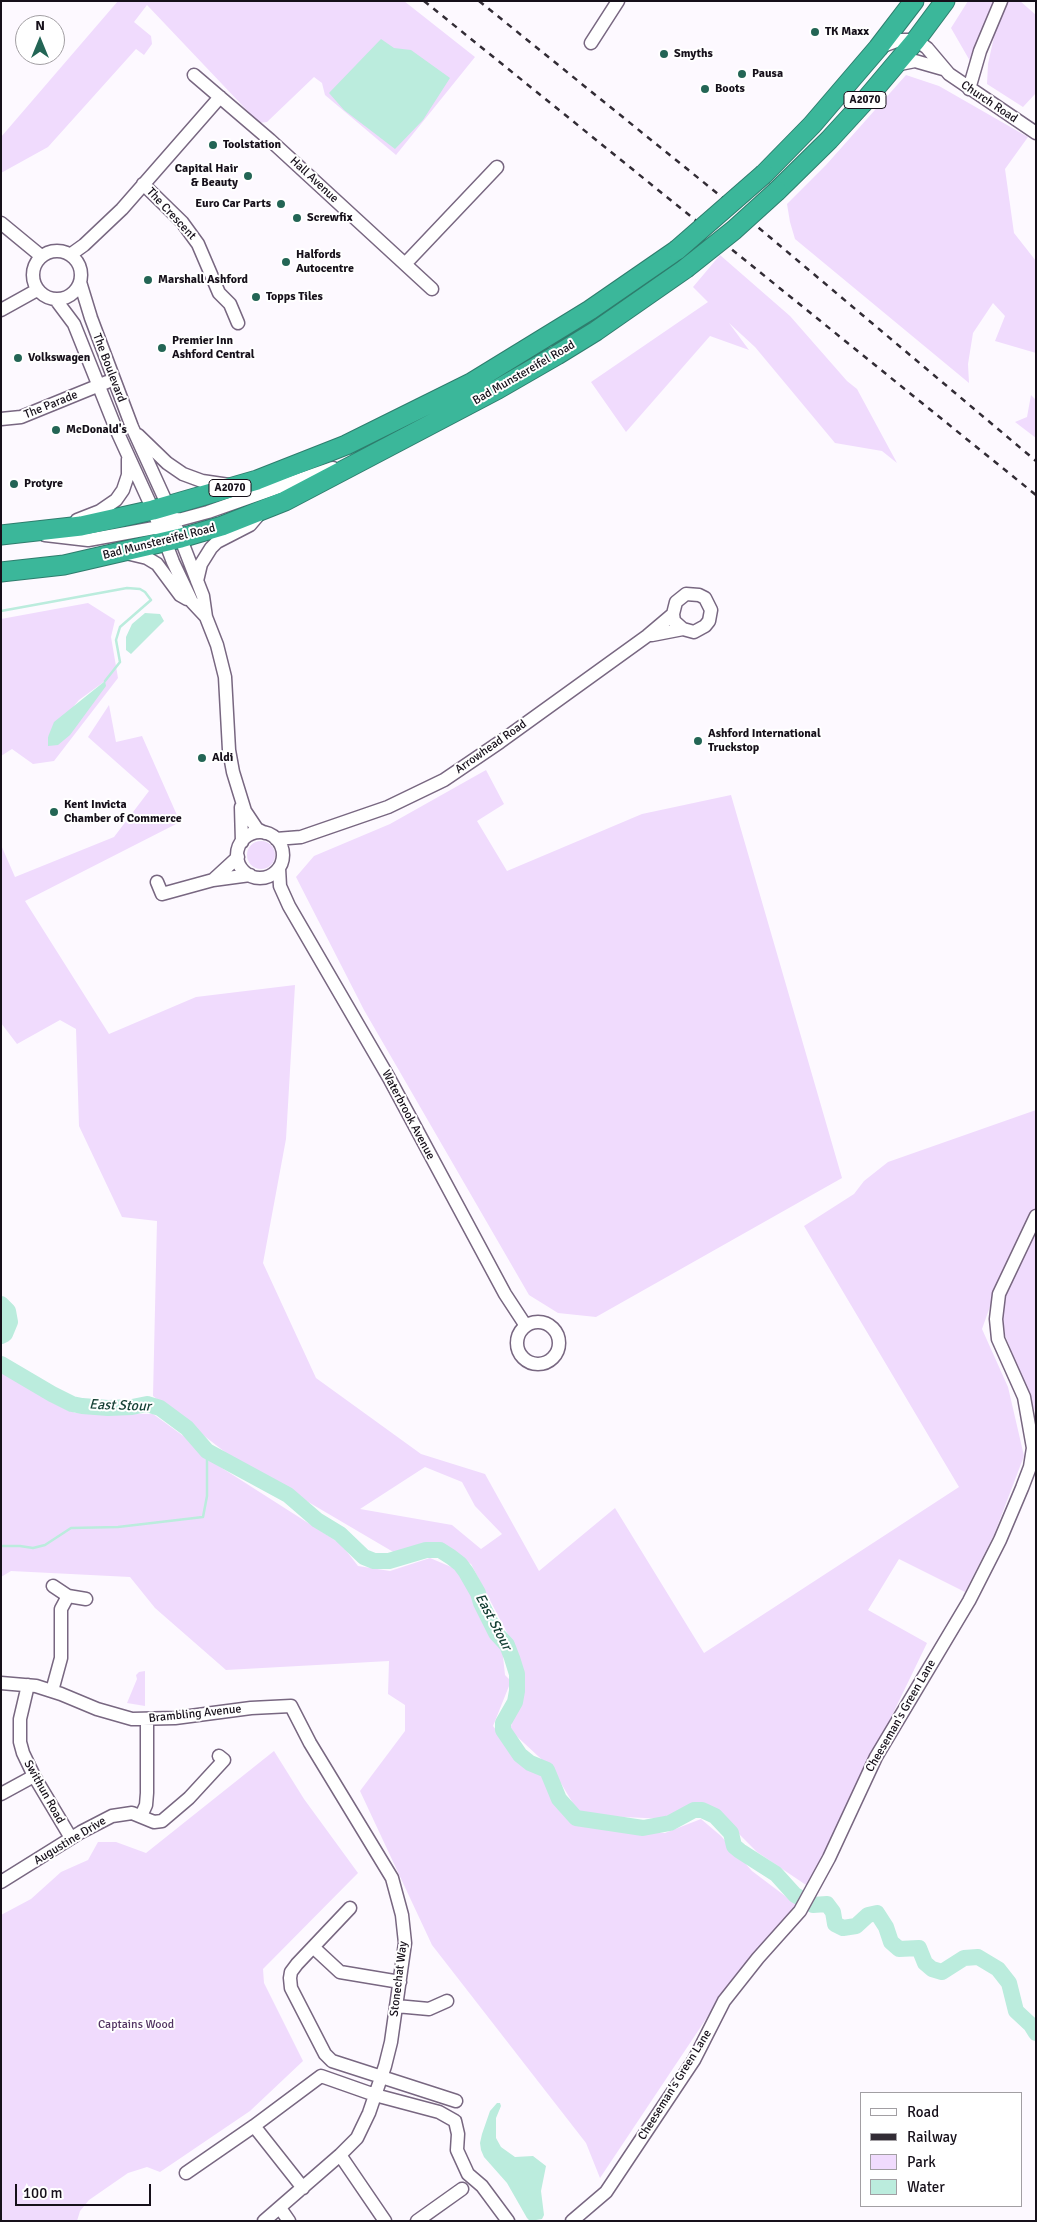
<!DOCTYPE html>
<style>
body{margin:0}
#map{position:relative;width:1037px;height:2222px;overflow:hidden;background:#fdf9ff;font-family:Signika,sans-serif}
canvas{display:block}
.frame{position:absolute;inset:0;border:2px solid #16101a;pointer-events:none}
.legend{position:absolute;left:860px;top:2092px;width:162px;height:115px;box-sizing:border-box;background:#fff;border:1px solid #a29fa3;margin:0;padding:6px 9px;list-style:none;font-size:15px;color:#16101a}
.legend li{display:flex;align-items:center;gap:10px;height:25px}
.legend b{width:25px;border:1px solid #a29fa3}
.north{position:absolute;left:15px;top:15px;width:50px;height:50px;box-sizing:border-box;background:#fff;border:1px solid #a29fa3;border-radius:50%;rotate:0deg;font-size:14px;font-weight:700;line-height:20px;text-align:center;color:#16101a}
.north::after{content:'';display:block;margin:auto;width:18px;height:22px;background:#236555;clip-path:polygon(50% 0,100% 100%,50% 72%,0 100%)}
.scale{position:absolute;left:15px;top:2184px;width:136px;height:22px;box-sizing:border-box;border:2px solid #16101a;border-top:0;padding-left:6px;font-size:15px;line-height:18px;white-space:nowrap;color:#16101a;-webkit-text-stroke:4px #fff;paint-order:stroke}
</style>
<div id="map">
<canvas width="1037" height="2222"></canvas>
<div class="frame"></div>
<ul class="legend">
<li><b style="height:6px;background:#fff"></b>Road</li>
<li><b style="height:6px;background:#322c35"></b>Railway</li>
<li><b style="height:14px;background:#f0dbfd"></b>Park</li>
<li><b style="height:14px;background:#bbecdd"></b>Water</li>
</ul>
<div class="north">N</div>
<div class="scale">100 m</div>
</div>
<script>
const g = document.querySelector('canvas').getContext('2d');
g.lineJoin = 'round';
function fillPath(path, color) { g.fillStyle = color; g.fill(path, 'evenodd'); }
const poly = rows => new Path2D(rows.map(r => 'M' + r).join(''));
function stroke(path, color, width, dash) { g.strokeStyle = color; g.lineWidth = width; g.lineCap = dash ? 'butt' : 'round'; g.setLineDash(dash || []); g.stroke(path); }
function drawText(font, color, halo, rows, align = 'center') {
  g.font = font + ' Signika,sans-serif'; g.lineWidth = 4; g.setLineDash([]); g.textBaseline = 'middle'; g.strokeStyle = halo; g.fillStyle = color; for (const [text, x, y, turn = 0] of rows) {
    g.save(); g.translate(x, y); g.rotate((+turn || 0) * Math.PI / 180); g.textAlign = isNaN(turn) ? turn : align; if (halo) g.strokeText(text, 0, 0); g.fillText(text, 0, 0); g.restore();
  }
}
fillPath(poly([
 [118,1,404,1,475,57,396,155,325,95,322,83,314,77,267,122,259,123,147,5,134,22,151,36,152,44,144,55,136,49,48,147,1,173,1,137],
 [968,1,995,1,970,61,951,28],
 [1007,1,1020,1,1036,15,1036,93,1023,107,987,84,988,64,995,32],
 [906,75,939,86,1028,137,1005,169,1014,233,1036,261,1036,353,995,341,1005,316,993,303,973,333,968,364,969,383,795,239,790,222,787,204,826,165],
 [720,255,790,316,847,381,857,389,897,463,882,451,835,443,755,347,729,323,749,350,710,336,626,432,591,382,708,302,693,287],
 [1031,395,1036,400,1036,438,1015,422,1027,417],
 [88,603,115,620,111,637,118,678,54,761,33,764,12,749,1,756,1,619],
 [105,681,49,746,48,737,79,700],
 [109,705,116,742,142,736,180,822,25,901,109,1034,196,997,295,985,286,1139,263,1263,316,1378,421,1454,485,1474,539,1571,615,1508,704,1653,959,1487,804,1226,854,1194,864,1181,888,1162,1036,1110,1036,1207,998,1284,982,1329,1008,1387,1024,1456,994,1535,965,1592,899,1559,868,1610,927,1643,809,1887,757,1852,716,1811,693,1806,667,1819,580,1815,553,1770,510,1730,524,1676,514,1646,471,1564,428,1542,395,1553,230,1456,153,1396,157,1221,122,1217,79,1126,76,1029,60,1020,17,1044,1,1023,1,845,15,877,114,837,149,791,88,737],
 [425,1467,462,1482,475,1506,502,1534,481,1549,452,1525,360,1509],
 [486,770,504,804,477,821,507,871,642,814,731,795,842,1178,596,1317,558,1313,529,1295,364,1010,296,877,314,856,390,824],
 '247 855a14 14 0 1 1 28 0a14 14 0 1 1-28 0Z',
 [1036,1230,1036,1414,1005,1335,1003,1318,1005,1296],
 [1,1372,75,1413,153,1414,189,1440,211,1461,341,1544,358,1566,390,1571,430,1558,456,1569,502,1647,505,1675,511,1681,493,1726,524,1765,540,1773,557,1807,578,1826,665,1833,701,1819,721,1836,752,1871,797,1905,726,1989,600,2178,586,2143,432,1945,360,1791,405,1731,405,1705,388,1694,389,1661,226,1670,155,1608,130,1577,11,1571,1,1577],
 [145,1671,145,1706,127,1703,137,1679,136,1675,139,1672],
 [274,1751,304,1799,358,1873,263,1969,264,1983,303,2061,250,2111,160,2172,147,2167,128,2173,89,2200,80,2211,77,2221,1,2221,1,1915,31,1899,61,1872,88,1860,98,1842,116,1842,146,1853]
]), '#f0dbfd');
fillPath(poly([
 [381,39,394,48,411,50,450,78,423,120,395,149,344,110,329,93],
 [145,613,160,614,164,621,131,654,126,650,126,637,132,624],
 [105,681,106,686,70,735,58,745,48,746,48,737,54,722],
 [497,2103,500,2103,501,2106,496,2118,496,2138,501,2147,515,2157,533,2156,546,2166,541,2191,544,2215,542,2219,530,2221,527,2218,507,2183,484,2157,481,2150,480,2143,482,2134,490,2111]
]), '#bbecdd');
stroke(poly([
 [1,611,127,588,140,589,145,592,151,600,120,627,116,640,120,662,105,681],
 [1,1546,20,1546,33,1548,45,1545,71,1528,118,1527,203,1517,207,1496,207,1451]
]), '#bbecdd', 2.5);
stroke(poly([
 [1,1304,8,1311,10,1322,5,1334,1,1336],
 [1,1364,52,1394,72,1404,82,1406,108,1408,132,1407,147,1404,160,1408,187,1428,207,1451,288,1495,317,1520,340,1534,364,1557,374,1561,389,1561,426,1550,440,1550,451,1557,460,1564,466,1572,478,1593,481,1603,496,1633,507,1645,512,1658,517,1674,517,1691,515,1702,503,1723,503,1730,520,1755,530,1763,547,1770,559,1799,576,1818,643,1828,670,1823,694,1810,702,1810,715,1816,731,1833,734,1846,740,1851,776,1874,795,1895,813,1905,827,1904,833,1912,835,1924,843,1928,856,1926,868,1915,877,1913,886,1927,891,1942,899,1949,919,1948,925,1963,932,1969,942,1972,964,1958,978,1957,998,1969,1009,1983,1016,2011,1031,2025,1036,2033]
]), '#bbecdd', 16);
const minor = poly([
 [591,43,618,1],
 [880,47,899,40,916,40,927,48,949,74,1036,133],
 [895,65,915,61,943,69],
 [194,75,270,140,432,289],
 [969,89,980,51,1001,1],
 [143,184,182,222,198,244,219,293,230,304,238,323],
 [1,223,41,256],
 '33 275a24 24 0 1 1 48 0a24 24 0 1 1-48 0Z',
 [70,255,84,245,122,209,220,97],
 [405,264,497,167],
 [80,282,91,318,132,427,168,506,203,596,206,617,217,645,225,677,229,750,233,772,245,811,257,829,265,833],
 [56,300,74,324,116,429,153,510,173,562,192,602,206,617],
 [1,310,37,290],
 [1,419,21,417,107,382],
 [138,435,167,463,183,474,202,481,229,485],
 [77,520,100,511,116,500,123,490,128,475,128,459],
 [166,520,182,519,208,512,333,468],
 [45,535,88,540,154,528,165,530],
 [126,553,147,558,157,564,180,595,187,599],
 [197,581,201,564,211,548,217,542,250,525,261,512],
 [652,635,683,629,694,632,705,626,709,621,711,610,705,598,699,595,686,594,676,602,673,614,674,621,683,629],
 [241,807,242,842],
 '237 855a23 23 0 1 1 46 0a23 23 0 1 1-46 0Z',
 [276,839,301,837,388,807,444,780,500,742,647,636,673,614],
 [279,868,280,886,289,906,389,1078,505,1294,526,1326],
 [213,880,238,857],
 [157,882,162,894,213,880,250,875],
 '517 1343a21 21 0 1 1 42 0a21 21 0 1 1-42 0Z',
 [53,1586,68,1596,86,1599],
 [1,1683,36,1686,61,1694,97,1709,132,1719,175,1718,251,1708,291,1706,310,1743,392,1878,402,1915,405,1943,391,2042,385,2066,369,2113,357,2138,340,2155,264,2221],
 [28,1685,20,1719,20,1742,23,1753,34,1776,71,1838],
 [52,1691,61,1658,61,1609,68,1596],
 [1,1794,34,1776],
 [141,1816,146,1805,147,1793,147,1720],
 [1,1882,81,1832,112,1816,132,1813,154,1822,162,1821,189,1798,224,1760,219,1756],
 [350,1908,297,1964,291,1972,290,1978,291,1988,325,2054,332,2061,456,2101],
 [313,1947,340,1972,400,1982],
 [396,2006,429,2009,447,2001],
 [254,2126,303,2188],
 [340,2155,385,2221],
 [186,2173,254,2126,321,2076,375,2095,439,2112,455,2121,458,2134,457,2150,468,2174,482,2186,508,2221],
 [280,2208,289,2221],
 [417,2221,462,2189],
 [572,2221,606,2192,694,2060,724,2001,758,1958,800,1911,829,1858,876,1757,969,1601,1000,1540,1022,1488,1030,1467,1033,1448,1024,1397,998,1339,996,1319,999,1294,1036,1216]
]);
const highway = poly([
 [764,174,812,125,878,48,914,1],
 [777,191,829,140,862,104,916,40,945,1],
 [1,535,81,526,153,510,257,480,346,445,471,383,590,310,677,250],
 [1,572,64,565,181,538,222,526,285,501,498,389,557,355,596,331,685,269]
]);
stroke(minor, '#786781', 15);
stroke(highway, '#2e7d6d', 21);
stroke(minor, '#fff', 12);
stroke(highway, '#3bb79a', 19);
stroke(poly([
 [424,1,1036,495],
 [479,1,728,202,1036,461]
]), '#322c35', 2.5, [6, 6]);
const highwayBridge = poly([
 [677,250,764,174],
 [685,269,734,230,777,191]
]);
stroke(highwayBridge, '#2e7d6d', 21, []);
stroke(highwayBridge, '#3bb79a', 19);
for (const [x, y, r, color] of [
 [815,32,5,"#236555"],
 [664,54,5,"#236555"],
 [742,74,5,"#236555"],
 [705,89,5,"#236555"],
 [213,145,5,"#236555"],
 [248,176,5,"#236555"],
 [281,204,5,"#236555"],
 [297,218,5,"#236555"],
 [286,262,5,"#236555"],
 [148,280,5,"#236555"],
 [256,297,5,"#236555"],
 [162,348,5,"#236555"],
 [18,358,5,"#236555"],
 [56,430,5,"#236555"],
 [14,484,5,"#236555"],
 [698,741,5,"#236555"],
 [202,758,5,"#236555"],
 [54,812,5,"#236555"]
]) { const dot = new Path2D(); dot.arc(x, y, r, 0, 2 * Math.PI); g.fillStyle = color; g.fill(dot); stroke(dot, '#fff', 2); }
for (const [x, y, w] of [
 [865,100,42],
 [230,488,42]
]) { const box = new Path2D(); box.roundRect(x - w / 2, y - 8.5, w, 17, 4); g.fillStyle = '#fff'; g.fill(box); stroke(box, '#16101a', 1); }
drawText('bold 11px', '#16101a', null, [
 ["A2070",865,100],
 ["A2070",230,488]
]);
drawText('bold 12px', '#16101a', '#fff', [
 ["TK Maxx",825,32],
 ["Smyths",674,54],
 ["Pausa",752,74],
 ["Boots",715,89],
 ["Toolstation",223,145],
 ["Capital Hair",238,169,"right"],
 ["& Beauty",238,183,"right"],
 ["Euro Car Parts",271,204,"right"],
 ["Screwfix",307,218],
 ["Halfords",296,255],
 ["Autocentre",296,269],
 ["Marshall Ashford",158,280],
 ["Topps Tiles",266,297],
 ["Premier Inn",172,341],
 ["Ashford Central",172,355],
 ["Volkswagen",28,358],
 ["McDonald's",66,430],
 ["Protyre",24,484],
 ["Ashford International",708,734],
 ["Truckstop",708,748],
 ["Aldi",212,758],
 ["Kent Invicta",64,805],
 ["Chamber of Commerce",64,819]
], 'left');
drawText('12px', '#16101a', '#fff', [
 ["Church Road",989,102,34],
 ["Hall Avenue",314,180,43],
 ["The Crescent",171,214,47],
 ["The Boulevard",109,368,69],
 ["Bad Munstereifel Road",524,373,-30],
 ["The Parade",51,405,-22],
 ["Bad Munstereifel Road",159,542,-14],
 ["Arrowhead Road",491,747,-35],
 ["Waterbrook Avenue",408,1115,62],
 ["Brambling Avenue",195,1714,-6],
 ["Cheeseman's Green Lane",901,1716,-60],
 ["Swithun Road",44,1792,61],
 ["Augustine Drive",70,1841,-31],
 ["Stonechat Way",399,1979,-83],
 ["Cheeseman's Green Lane",675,2085,-58]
]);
drawText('12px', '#523462', '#fff', [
 ["Captains Wood",136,2025]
]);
drawText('italic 14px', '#164035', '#fff', [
 ["East Stour",120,1406,2],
 ["East Stour",493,1622,62]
]);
</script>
